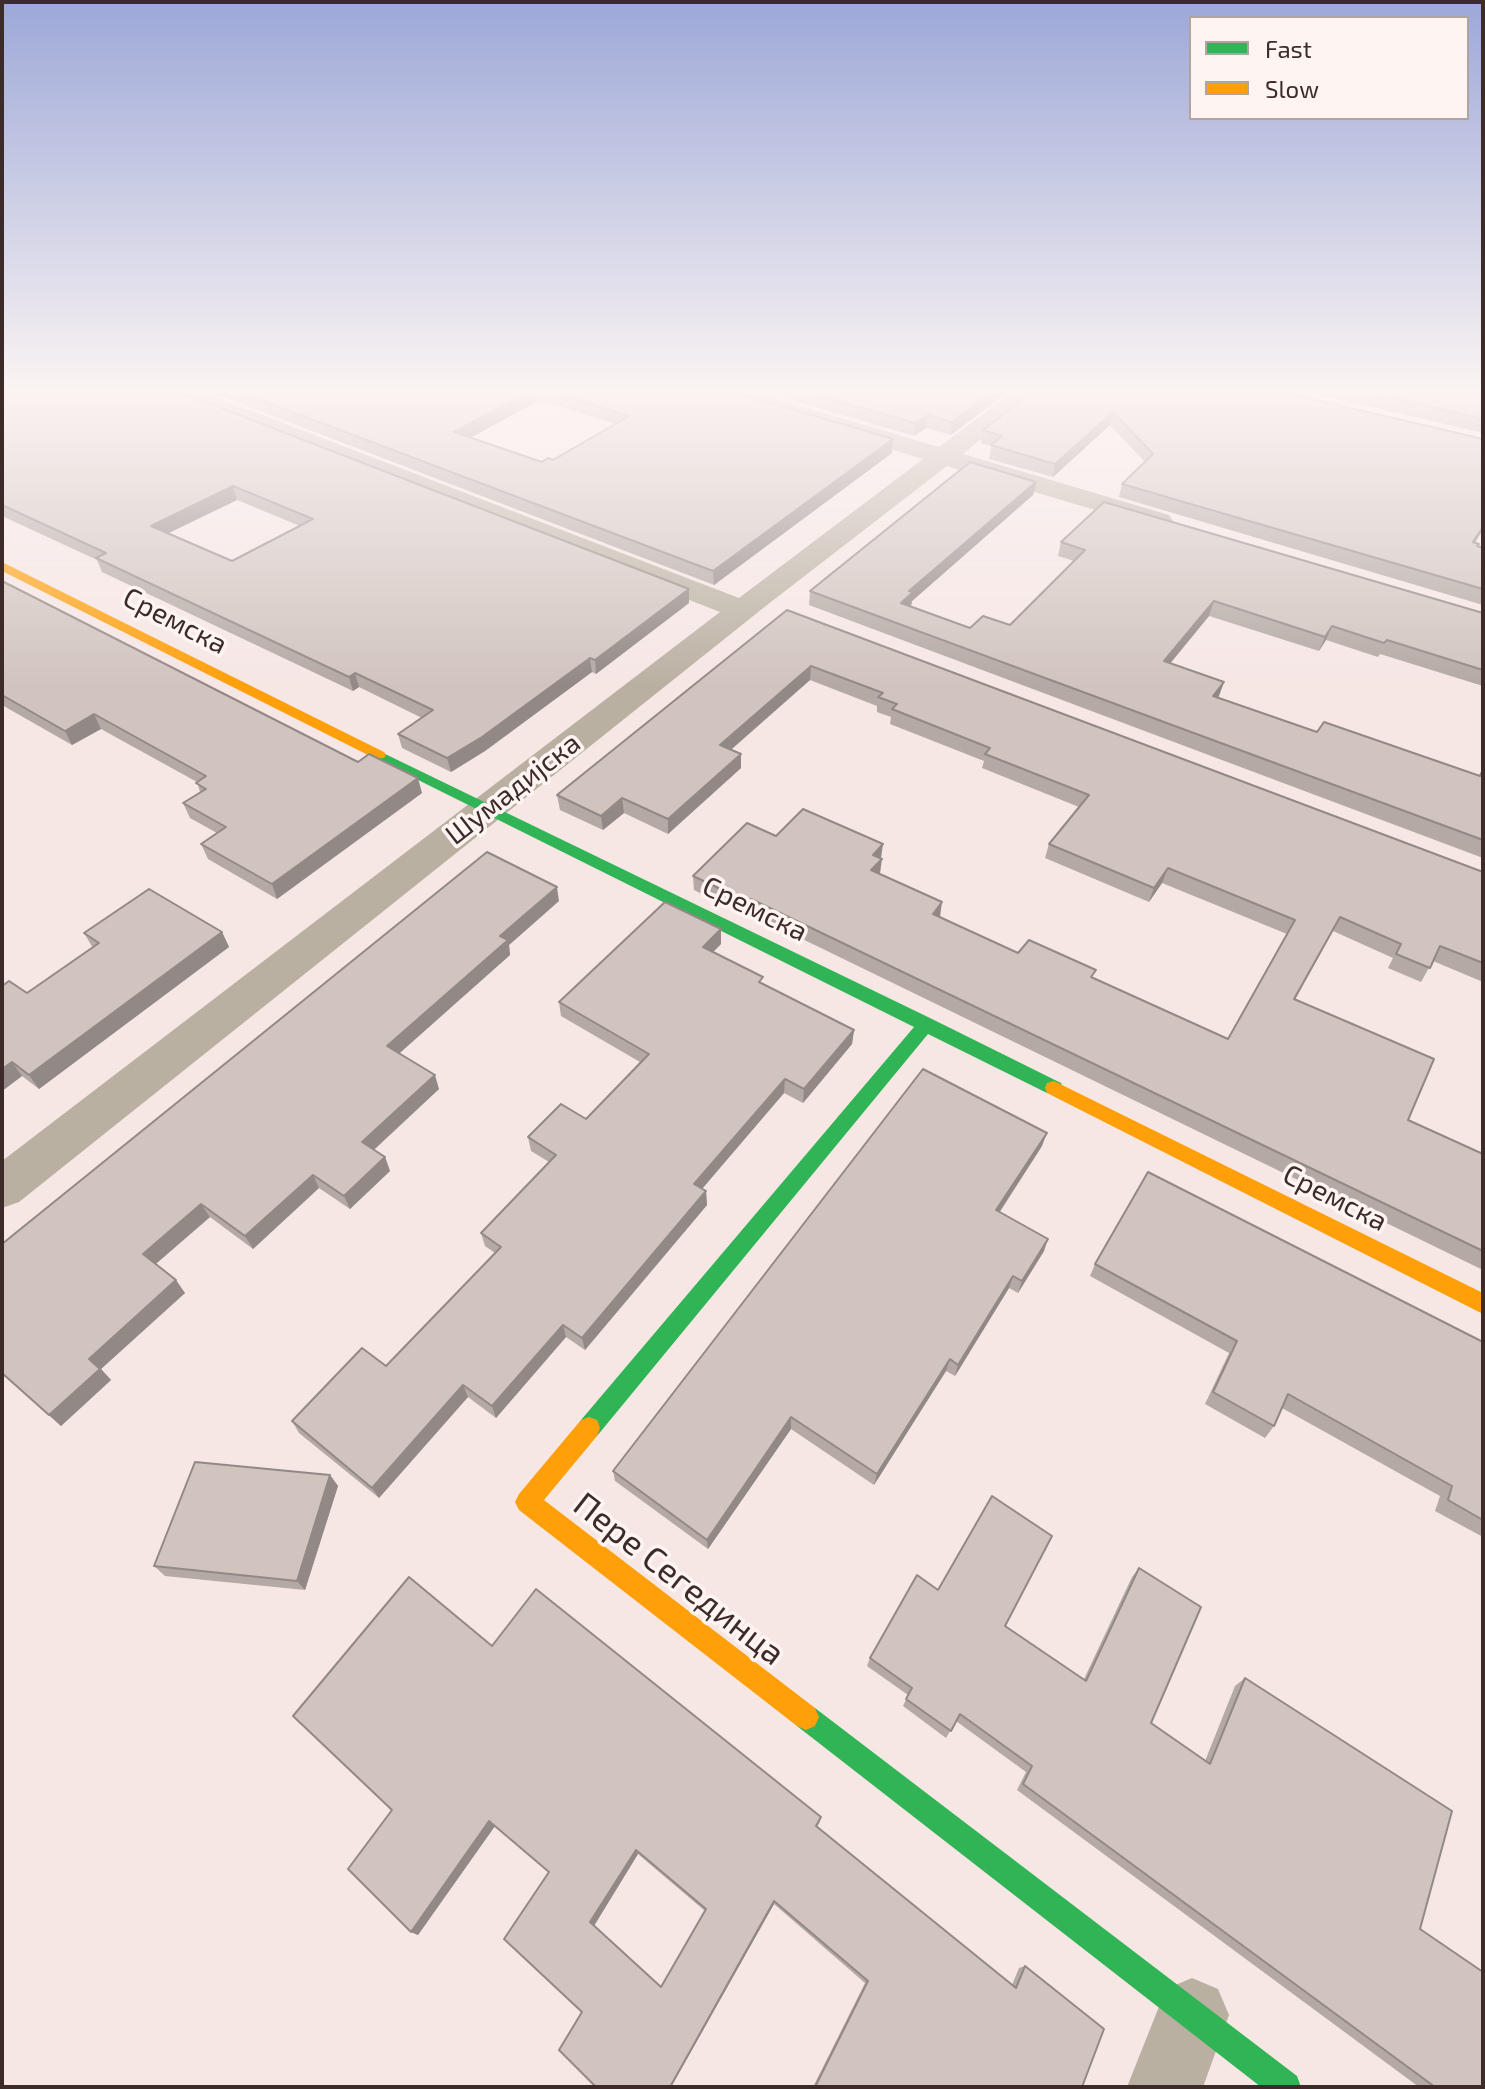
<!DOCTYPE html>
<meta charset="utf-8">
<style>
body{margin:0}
#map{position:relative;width:1485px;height:2089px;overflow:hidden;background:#f6e7e5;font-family:"Exo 2",sans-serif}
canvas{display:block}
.frame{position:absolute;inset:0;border:4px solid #3c2b28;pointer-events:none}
.legend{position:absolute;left:1189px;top:16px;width:280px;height:104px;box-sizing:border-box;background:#fef4f2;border:2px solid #b0a4a1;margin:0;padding:10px 14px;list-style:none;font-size:24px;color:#3c2b28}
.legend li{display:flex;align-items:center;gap:16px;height:40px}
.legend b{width:40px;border:2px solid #b0a4a1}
</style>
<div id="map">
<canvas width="1485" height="2089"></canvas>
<div class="frame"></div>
<ul class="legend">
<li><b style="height:10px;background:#30b455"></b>Fast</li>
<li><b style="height:10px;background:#ff9f0a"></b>Slow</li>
</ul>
</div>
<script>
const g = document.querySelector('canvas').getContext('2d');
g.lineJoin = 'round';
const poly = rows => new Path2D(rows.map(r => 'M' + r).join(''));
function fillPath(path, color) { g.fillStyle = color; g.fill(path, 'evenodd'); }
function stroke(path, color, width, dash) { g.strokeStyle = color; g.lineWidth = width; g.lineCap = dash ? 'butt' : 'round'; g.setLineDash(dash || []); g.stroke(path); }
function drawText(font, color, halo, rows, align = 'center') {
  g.font = font + ' "Exo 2",sans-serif'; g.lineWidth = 7; g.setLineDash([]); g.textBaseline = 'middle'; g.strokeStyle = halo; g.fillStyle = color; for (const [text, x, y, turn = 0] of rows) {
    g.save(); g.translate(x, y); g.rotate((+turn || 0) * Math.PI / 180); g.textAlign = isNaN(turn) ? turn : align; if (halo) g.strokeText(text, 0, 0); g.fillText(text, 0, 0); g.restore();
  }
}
fillPath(poly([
 [172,393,205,393,739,598,923,459,723,398,720,393,757,393,939,447,1011,393,1038,393,963,454,1169,515,1173,521,1169,527,1159,529,947,466,767,605,19,1202,2,1208,2,1161,720,612,175,398,172,393],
 [1192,1978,1218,1989,1229,2015,1203,2087,1127,2087,1166,1989,1192,1978]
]), '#bab0a2');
fillPath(poly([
 [379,751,932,1019,1061,1083,1063,1088,1061,1093,1047,1093,928,1034,597,1436,589,1439,581,1436,578,1428,581,1420,914,1027,374,758,372,755,379,751],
 [806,1704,815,1708,1297,2076,1301,2087,1261,2087,797,1726,793,1717,797,1708,806,1704]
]), '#30b455');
fillPath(poly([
 [2,562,384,752,386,755,384,758,374,758,2,571,2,562],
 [1054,1081,1483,1293,1483,1314,1047,1093,1045,1088,1047,1083,1054,1081],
 [589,1417,597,1420,600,1428,597,1436,544,1500,815,1708,819,1717,815,1726,806,1730,797,1726,519,1510,515,1502,519,1494,581,1420,589,1417]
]), '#ff9f0a');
fillPath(poly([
 [2,393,689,603,596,674,592,672,485,751,451,772,402,748,398,734,422,718,359,687,353,691,102,572,97,560,2,516],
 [237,500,300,526,232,561,169,533],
 [213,393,737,393,892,453,714,585],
 [540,400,615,424,553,460,542,462,471,437],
 [767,393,1006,393,951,435,926,428,914,436],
 [1030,393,1483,439,1483,530,1475,543,1477,546,1483,548,1483,605,1119,497,1122,484,1145,462,1110,425,1053,477,989,459,991,446,981,443,983,430],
 [1313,393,1483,393,1483,433],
 [1036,482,1033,495,912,601,911,606,970,628,1010,625,1074,561,1058,556,1061,542,1483,613,1483,686,1380,654,1378,657,1326,640,1319,651,1209,616,1170,663,1224,682,1218,697,1317,732,1479,776,1483,767,1483,858,809,605,810,591],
 [2,581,358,762,422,793,277,899,208,859,201,844,217,833,190,818,183,803,200,792,197,782,101,729,72,745,2,705],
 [787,610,1483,872,1483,982,1433,961,1421,982,1388,968,1393,958,1333,931,1295,1000,1408,1120,1483,1154,1483,1270,751,914,748,917,694,890,693,876,776,836,881,859,880,874,940,917,1018,953,1094,978,1228,1039,1287,934,1162,883,1149,902,1045,858,1049,844,1079,807,982,768,984,761,890,724,891,717,877,712,877,706,810,680,731,750,741,768,668,834,624,813,603,830,560,810,557,795],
 [559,901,509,945,510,955,399,1053,439,1089,374,1150,385,1157,390,1171,350,1209,319,1188,253,1249,210,1217,156,1264,185,1293,101,1369,111,1380,61,1426,2,1374],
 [222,932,229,947,39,1089,22,1076,2,1091,27,993,93,948,84,933],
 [721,944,713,952,763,985,854,1030,852,1044,803,1103,784,1093,702,1189,706,1191,707,1205,585,1350,566,1337,496,1418,468,1397,379,1498,299,1433,292,1421,386,1366,495,1253,485,1246,481,1233,549,1162,531,1151,528,1137,586,1119,640,1062,561,1016,559,1002],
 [1042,1146,1000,1212,1044,1251,1018,1293,1009,1288,955,1376,946,1371,874,1485,791,1429,708,1549,615,1481,613,1471],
 [1095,1264,1483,1342,1483,1537,1435,1511,1440,1496,1282,1408,1274,1426,1265,1438,1205,1404,1229,1353,1090,1276],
 [330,1475,338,1486,305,1590,165,1576,154,1566],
 [1139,1568,1151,1723,1205,1761,1235,1686,1245,1678,1420,1929,1482,1972,1483,1969,1483,2087,1419,2087,1017,1790,1026,1772,956,1721,946,1738,903,1706,908,1695,867,1666,870,1658,938,1590,1005,1626,1084,1679,1132,1577],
 [492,1646,820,1822,817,1827,1012,1985,1019,1968,1025,1966,1082,2087,813,2087,865,1983,774,1904,671,2087,596,2087,582,2012,548,1872,495,1826,418,1935,411,1932,392,1810],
 [638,1854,705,1911,661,1987,594,1925]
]), '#b4a9a4');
fillPath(poly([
 [528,393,540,393,540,400,457,445,454,432],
 [991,393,1006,393,951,435,952,422],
 [1113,412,1110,425,1053,477,1055,464],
 [928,415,926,428,914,436,915,423],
 [893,439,892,453,714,585,713,571],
 [1036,482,1033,495,912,601,911,606,901,603,909,591],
 [233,486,237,500,156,539,151,526],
 [689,589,689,603,596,674,595,660],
 [1214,601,1209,616,1160,676,1164,661],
 [1332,626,1326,640,1319,651,1325,637],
 [590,658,592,672,485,751,451,772,447,758],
 [811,666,810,680,720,759,720,745],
 [355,673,359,687,353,691,349,677],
 [1224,682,1219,696,1208,710,1213,696],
 [94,714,101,729,72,745,65,731],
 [741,754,741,768,668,834,668,819],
 [418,778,422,793,277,899,272,884],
 [622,798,624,813,603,830,601,816],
 [883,844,881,858,873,855],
 [882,859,880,873,870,885,871,870],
 [1168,868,1162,883,1149,902,1154,888],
 [557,887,559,901,509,945,510,955,392,1060,387,1046,500,936],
 [751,899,751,914,748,917,748,902],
 [942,902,940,917,933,914],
 [721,929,721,944,704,961,703,947],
 [222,932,229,947,39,1089,29,1075],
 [854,1030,852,1044,803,1103,804,1089],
 [12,1062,22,1076,2,1091,2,1069],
 [435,1075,439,1089,367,1156,362,1142],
 [785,1079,784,1093,695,1197,694,1184],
 [1047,1133,1042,1146,992,1223,996,1210],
 [385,1157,390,1171,350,1209,344,1196],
 [313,1175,319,1188,253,1249,245,1236],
 [706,1191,707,1205,585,1350,582,1338],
 [201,1204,210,1217,152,1267,143,1254],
 [1048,1239,1044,1251,1018,1293,1022,1281],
 [1013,1276,1009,1288,955,1376,958,1365],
 [176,1280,185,1293,101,1369,111,1380,61,1426,49,1415,89,1359],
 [563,1325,566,1337,496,1418,492,1406],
 [950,1359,946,1371,874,1485,877,1474],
 [463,1385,468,1397,379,1498,372,1488],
 [791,1417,791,1429,708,1549,707,1540],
 [330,1475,338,1486,305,1590,297,1581],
 [489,1821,495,1826,418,1935,411,1932],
 [636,1850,638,1854,594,1926,590,1922],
 [774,1901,774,1904,671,2087,670,2087]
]), '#928986');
const building = poly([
 [2,393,182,393,689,589,595,660,590,658,482,737,447,758,398,734,433,710,355,673,349,677,96,558,106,553,2,505,2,393],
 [233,486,313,519,232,561,151,526,233,486],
 [242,393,528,393,454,432,542,462,548,458,553,460,629,416,556,393,737,393,893,439,713,571,242,393],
 [810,393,991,393,952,422,928,415,915,423,810,393],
 [1030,393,1286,393,1483,439,1483,527,1473,542,1479,544,1477,546,1483,548,1483,589,1122,484,1153,454,1113,412,1055,464,991,445,1002,436,983,430,1030,393],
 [1372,393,1483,393,1483,419,1372,393],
 [970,462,1036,482,909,591,913,592,901,603,970,628,983,616,1010,625,1085,550,1061,542,1104,502,1483,613,1483,670,1387,640,1384,643,1332,626,1325,637,1214,601,1164,661,1224,682,1213,696,1317,732,1324,722,1480,776,1483,770,1483,840,810,591,970,462],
 [2,581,358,762,369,754,418,778,272,884,201,844,226,827,183,803,206,789,196,783,206,776,94,714,65,731,2,695,2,581],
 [787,610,1483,872,1483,963,1440,946,1430,968,1396,954,1401,944,1340,917,1294,999,1434,1059,1408,1120,1483,1154,1483,1251,751,899,748,902,693,876,747,823,776,836,803,809,883,844,873,855,882,859,871,870,942,902,933,914,1018,953,1029,940,1096,970,1091,977,1228,1039,1295,920,1168,868,1154,888,1049,844,1089,795,985,754,990,748,892,709,897,704,878,697,883,693,811,666,720,745,741,754,668,819,622,798,601,816,557,795,787,610],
 [487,852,557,887,500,936,508,940,387,1046,435,1075,362,1142,385,1157,344,1196,313,1175,245,1236,201,1204,143,1254,176,1280,89,1359,100,1369,49,1415,2,1373,2,1244,487,852],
 [149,889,222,932,29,1075,12,1062,2,1069,2,986,9,981,27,993,99,943,84,933,149,889],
 [665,902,721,929,703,947,763,977,759,982,854,1030,804,1089,785,1079,694,1184,706,1191,582,1338,563,1325,492,1406,463,1385,372,1488,292,1421,362,1348,386,1366,501,1247,481,1233,556,1155,528,1137,561,1104,586,1119,649,1054,559,1002,665,902],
 [923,1069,1047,1133,996,1210,1048,1239,1022,1281,1013,1276,958,1365,950,1359,877,1474,791,1417,707,1540,613,1471,923,1069],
 [1148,1172,1483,1342,1483,1520,1448,1500,1452,1486,1288,1394,1274,1426,1213,1392,1237,1341,1095,1264,1148,1172],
 [195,1462,330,1475,297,1581,154,1566,195,1462],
 [992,1496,1052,1536,1005,1626,1086,1681,1139,1568,1201,1607,1151,1723,1210,1764,1245,1678,1452,1811,1420,1929,1483,1972,1483,2087,1435,2087,1023,1784,1032,1766,960,1714,951,1731,906,1699,912,1688,870,1658,917,1575,938,1590,992,1496],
 [409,1577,492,1646,536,1589,821,1817,816,1826,1016,1988,1025,1966,1104,2029,1082,2087,815,2087,868,1981,774,1901,670,2087,596,2087,559,2050,582,2012,504,1939,549,1872,489,1821,411,1932,348,1869,392,1810,293,1716,409,1577],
 [636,1850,706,1909,661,1987,590,1922,636,1850]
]);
fillPath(building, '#d1c4bf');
stroke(building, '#928986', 2);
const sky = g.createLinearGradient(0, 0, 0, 685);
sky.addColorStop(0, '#9da8d8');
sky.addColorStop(0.57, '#fbf4f3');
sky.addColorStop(1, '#fbf4f300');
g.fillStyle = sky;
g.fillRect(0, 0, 1485, 685);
drawText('28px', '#3c2b28', '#fef4f2', [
 ["Сремска",175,621,27],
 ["Шумадијска",513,789,-38],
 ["Сремска",755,909,26],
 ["Сремска",1335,1198,27]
]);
drawText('34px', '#3c2b28', '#fef4f2', [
 ["Пере Сегединца",679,1579,38]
]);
</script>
